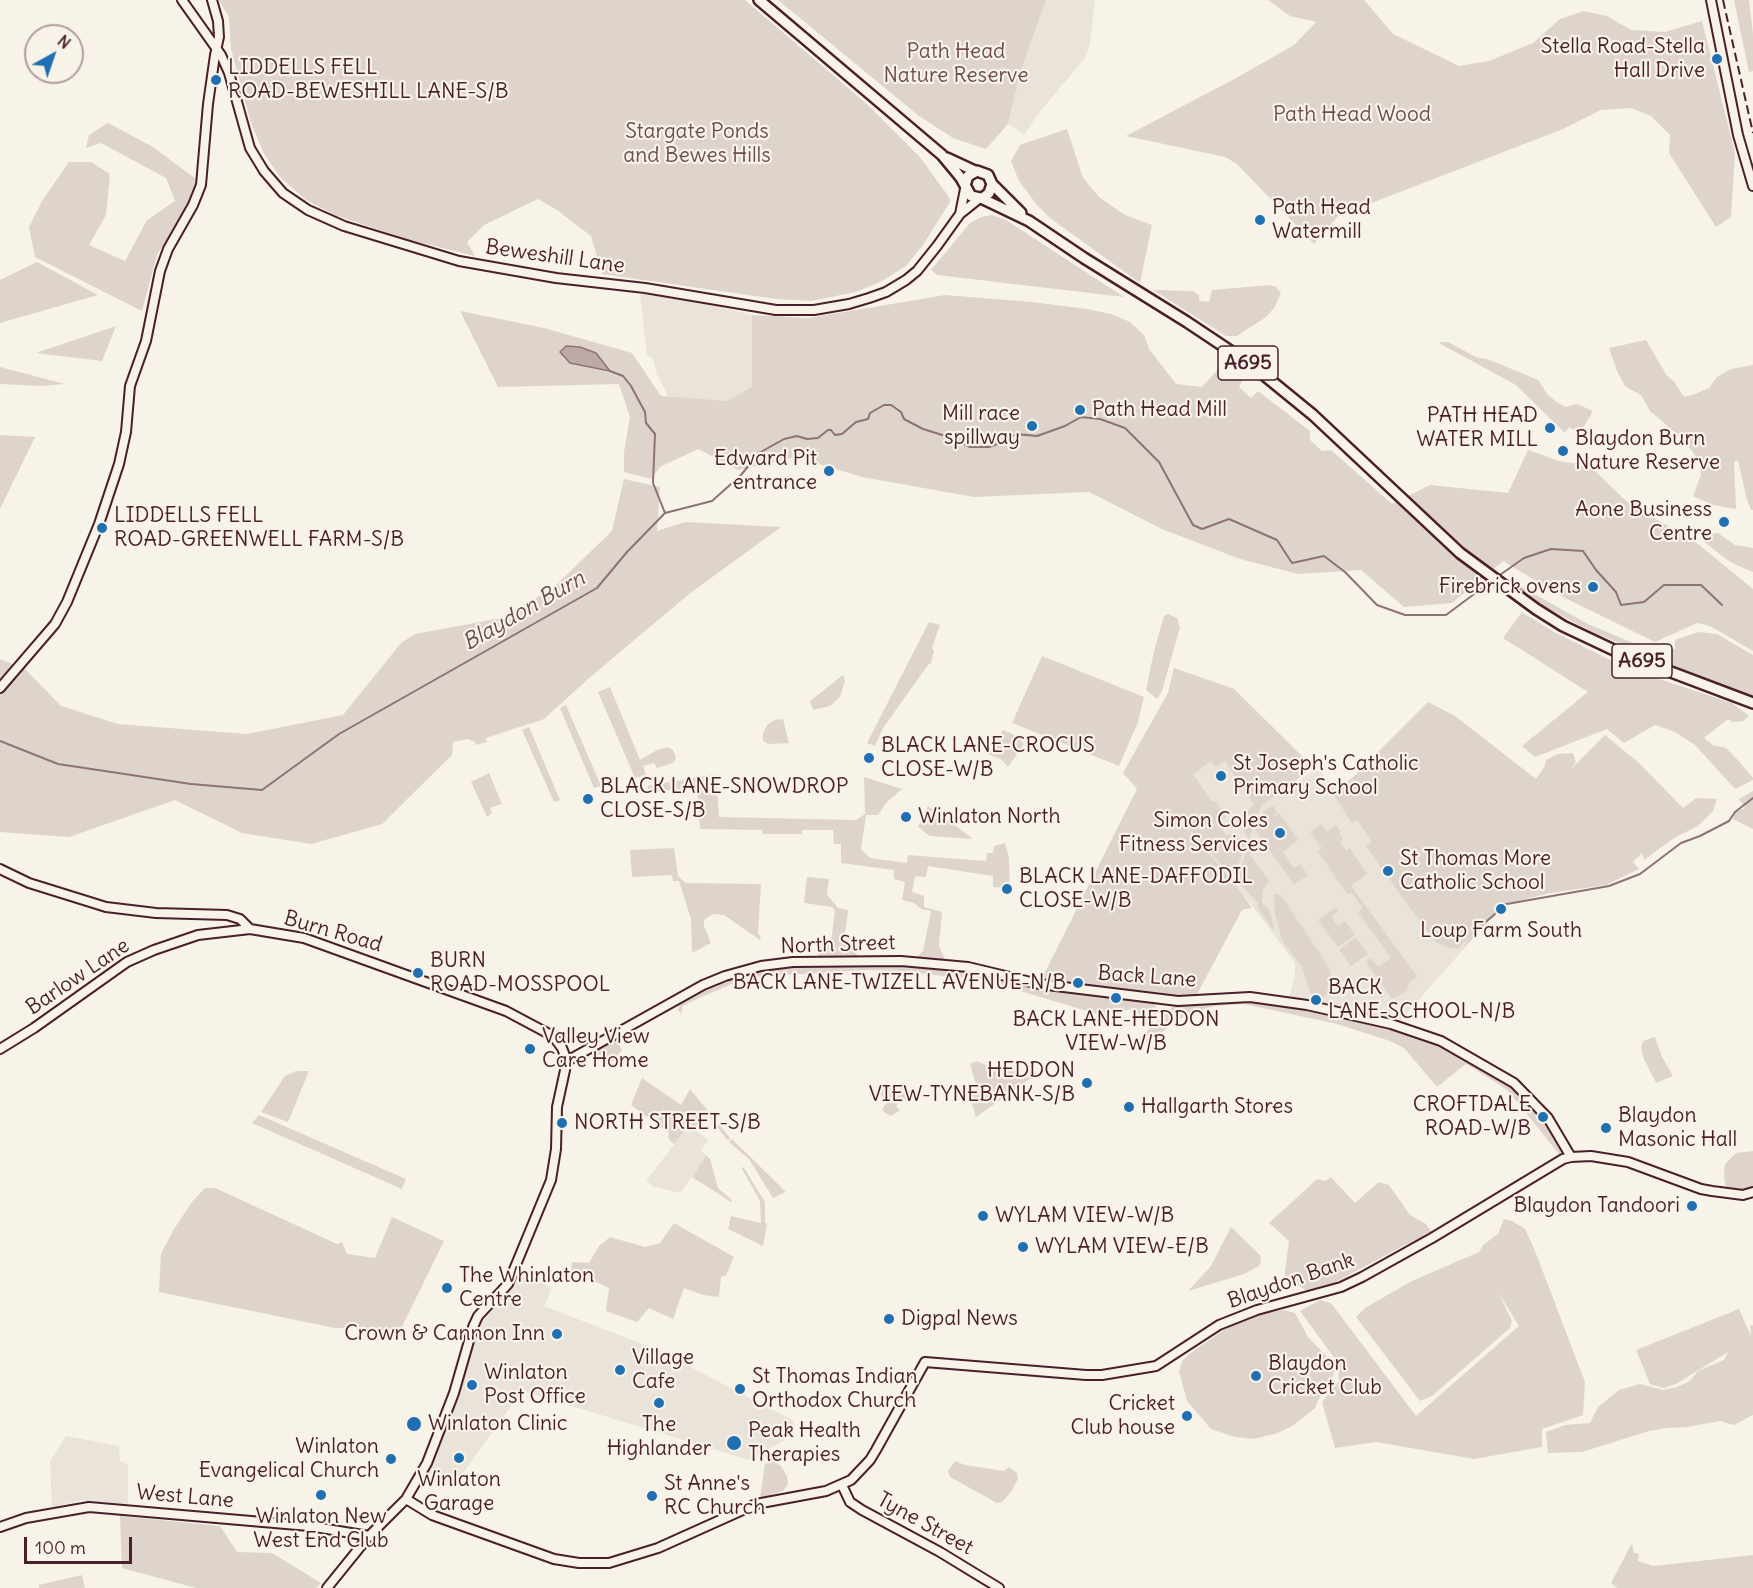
<!DOCTYPE html>
<style>
body{margin:0}
#map{position:relative;width:1753px;height:1588px;overflow:hidden;background:#f7f3e8;font-family:Delius,sans-serif}
canvas{display:block}
.north{position:absolute;left:24px;top:24px;width:60px;height:60px;box-sizing:border-box;background:#f7f3e8;border:2px solid #b29e9c;border-radius:50%;rotate:40deg;font-size:16px;font-weight:700;line-height:24px;text-align:center;color:#4a1f2b}
.north::after{content:'';display:block;margin:auto;width:21px;height:27px;background:#1f6fb2;clip-path:polygon(50% 0,100% 100%,50% 72%,0 100%)}
.scale{position:absolute;left:24px;top:1537px;width:108px;height:27px;box-sizing:border-box;border:3px solid #4a1f2b;border-top:0;padding-left:8px;font-size:18px;line-height:21px;white-space:nowrap;color:#4a1f2b;-webkit-text-stroke:4px #f7f3e8;paint-order:stroke}
</style>
<div id="map">
<canvas width="1753" height="1588"></canvas>
<div class="north">N</div>
<div class="scale">100 m</div>
</div>
<script>
const g = document.querySelector('canvas').getContext('2d');
g.lineJoin = 'round';
function fillPath(path, color) { g.fillStyle = color; g.fill(path, 'evenodd'); }
const poly = rows => new Path2D(rows.map(r => 'M' + r).join(''));
function stroke(path, color, width, dash) { g.strokeStyle = color; g.lineWidth = width; g.lineCap = dash ? 'butt' : 'round'; g.setLineDash(dash || []); g.stroke(path); }
function drawText(font, color, halo, rows, align = 'center') {
  g.font = font + ' Delius,sans-serif'; g.lineWidth = 4.5; g.setLineDash([]); g.textBaseline = 'middle'; g.strokeStyle = halo; g.fillStyle = color; for (const [text, x, y, turn = 0] of rows) {
    g.save(); g.translate(x, y); g.rotate((+turn || 0) * Math.PI / 180); g.textAlign = isNaN(turn) ? turn : align; if (halo) g.strokeText(text, 0, 0); g.fillText(text, 0, 0); g.restore();
  }
}
fillPath(poly([
 [1046,0,1095,0,1090,45,1084,59,1038,114,1024,135,1008,124,1021,70],
 [640,294,696,301,752,315,752,388,727,401,669,398,657,375,653,358,647,356],
 [1174,668,1234,689,1313,767,1275,797,1316,769,1339,789,1380,755,1523,880,1472,933,1461,952,1400,1021,1398,1026,1288,1002,1295,975,1295,963,1234,882,1129,762,1168,693],
 [689,1125,708,1140,701,1150,706,1155,681,1193,654,1187,646,1181],
 [519,1273,552,1288,544,1306,660,1351,794,1421,783,1441,749,1460,522,1391,453,1487,423,1478,458,1391,475,1310],
 [66,1436,119,1446,120,1461,128,1465,128,1504,79,1501,52,1507,50,1461]
]), '#eae3da');
fillPath(poly([
 [219,0,745,0,868,105,919,156,949,197,950,202,923,245,906,266,882,281,856,292,811,301,776,299,602,274,591,236,557,210,538,199,484,225,467,242,475,256,410,240,335,215,306,200,281,178,264,154,251,123,231,49,229,17],
 [778,0,1046,0,1021,70,1008,124,986,149,953,138,919,116],
 [1268,0,1364,0,1393,34,1459,66,1489,61,1533,43,1560,19,1584,11,1607,16,1631,30,1665,32,1702,21,1735,153,1731,217,1716,227,1669,153,1670,135,1651,116,1631,108,1601,110,1563,129,1338,216,1314,244,1237,164,1225,157,1126,136,1238,77,1294,45,1316,22,1290,16],
 [1734,0,1749,0,1753,34,1753,71,1749,72],
 [108,123,153,147,196,179,193,193,183,213,157,255,142,311,35,257,29,227,42,201,69,162,91,162,110,174,106,215,89,245,125,261,147,220,175,201,166,178,101,143,86,148,89,135],
 [1067,129,1083,178,1100,198,1125,215,1152,225,1140,283,1050,218,1037,205,1019,181,1011,161,1020,145],
 [992,215,1006,220,1124,297,937,275,931,270,970,223,981,217],
 [37,262,98,295,0,323,0,280],
 [1270,285,1276,287,1281,293,1274,308,1266,317,1237,336,1226,336,1153,290,1193,291,1199,295,1199,301,1209,302,1212,290],
 [945,295,1032,302,1087,309,1111,314,1130,322,1144,335,1149,349,1176,384,1202,387,1224,363,1243,379,1239,387,1251,398,1258,391,1310,431,1310,440,1322,451,1331,450,1392,504,1430,485,1508,493,1528,450,1559,461,1590,466,1626,501,1698,544,1753,589,1753,651,1710,626,1697,623,1655,642,1563,597,1503,561,1452,603,1404,607,1361,570,1298,574,1240,559,1162,529,1089,492,974,497,862,477,796,457,738,470,698,449,660,467,651,479,624,472,624,452,630,417,619,384,498,387,460,311,544,328,632,353,661,396,727,401,752,387,752,315,809,318],
 [116,326,102,361,36,353],
 [1646,340,1667,376,1674,381,1684,397,1695,394,1709,388,1717,377,1731,369,1753,365,1753,510,1751,510,1747,500,1738,460,1734,462,1736,509,1713,505,1693,496,1701,475,1700,467,1693,452,1677,434,1650,411,1642,396,1625,386,1617,371,1609,348],
 [1442,342,1448,342,1476,357,1490,360,1538,380,1548,395,1558,403,1566,407,1577,404,1593,411,1580,433,1569,427,1565,433,1516,385,1439,343],
 [0,367,65,384,41,386,0,384],
 [0,435,35,437,0,509],
 [624,479,660,487,657,531,685,522,781,527,689,594,588,679,544,719,486,738,487,742,476,745,475,742,468,739,453,742,452,755,382,824,311,844,242,833,175,800,69,837,0,832,0,659,25,669,61,706,118,724,247,734,343,715,401,643,415,634,507,617,555,586,612,531],
 [1718,533,1735,545,1753,548,1753,572,1730,562,1703,541,1707,534],
 [1520,586,1586,623,1640,646,1657,651,1675,649,1675,640,1698,632,1717,634,1753,655,1753,698,1592,632,1540,604,1517,589],
 [1522,612,1554,632,1629,669,1732,703,1749,716,1743,721,1733,722,1728,719,1704,738,1713,745,1726,748,1737,759,1753,778,1753,780,1735,789,1695,745,1675,732,1655,725,1624,743,1607,729,1535,757,1522,746,1588,692,1503,638],
 [1168,614,1177,618,1180,627,1162,691,1157,699,1146,690,1154,651,1164,616],
 [929,622,940,625,932,648,934,651,931,663,928,665,883,728,875,746,867,743],
 [1042,656,1144,697,1138,722,1119,766,1012,723],
 [1174,668,1234,689,1313,767,1261,806,1249,839,1242,828,1252,820,1247,811,1254,805,1225,761,1215,767,1211,761,1193,774,1212,802,1215,801,1226,817,1218,823,1227,836,1234,833,1242,844,1245,841,1247,843,1233,877,1164,802,1234,882,1252,908,1242,910,1194,1000,1219,998,1307,1005,1438,1040,1515,1082,1548,1118,1571,1157,1563,1159,1509,1092,1500,1085,1466,1064,1437,1087,1404,1048,1390,1041,1337,1024,1244,1004,1215,1006,1189,1013,1138,1049,1141,1037,1178,1002,1151,999,1157,1009,1155,1018,1147,1025,1133,1008,1107,1017,997,984,978,980,901,971,867,970,748,977,690,1002,683,1006,681,1014,678,1010,682,997,703,985,761,966,817,961,819,943,831,943,835,910,832,907,804,903,807,877,829,879,827,895,838,908,848,910,845,935,860,960,913,961,923,951,931,911,921,909,914,903,902,900,905,882,894,879,894,870,841,863,841,844,834,844,833,830,802,830,802,834,763,834,762,830,700,829,697,788,647,792,648,786,716,774,719,817,856,820,865,814,864,777,902,789,886,803,878,815,866,815,861,849,870,858,907,863,908,855,986,861,987,853,993,853,994,846,1005,843,1009,858,1010,888,993,887,993,876,928,866,926,877,915,876,912,892,924,896,924,907,942,912,939,946,947,964,1039,984,1137,789,1123,773,1168,693],
 [843,675,845,681,840,697,830,706,813,710,810,701],
 [610,687,640,760,657,750,668,747,673,750,676,758,673,763,657,768,654,763,643,766,646,775,635,778,598,692],
 [1428,702,1455,716,1536,779,1545,766,1546,760,1558,754,1573,753,1576,762,1570,770,1605,735,1639,763,1683,808,1696,798,1717,799,1713,811,1698,826,1674,838,1644,860,1642,853,1633,862,1639,869,1606,885,1550,893,1501,905,1461,952,1470,936,1458,949,1449,948,1436,942,1410,908,1366,846,1372,841,1357,820,1352,823,1333,794,1379,755,1376,754],
 [566,705,601,786,594,788,560,708],
 [783,719,789,743,768,744,763,741,763,733,768,724,775,720],
 [529,727,560,800,554,802,522,730],
 [1003,730,1017,736,1024,744,1008,767,1001,759,987,754],
 [489,773,502,804,490,808,492,813,487,817,471,782],
 [1753,791,1753,829,1733,819,1735,812,1745,808,1739,799],
 [928,806,968,835,972,839,930,836,918,827],
 [1273,806,1277,812,1271,818,1279,813,1298,840,1283,852,1294,868,1300,864,1308,875,1294,885,1255,829,1265,810],
 [1321,824,1327,832,1336,825,1341,831,1339,833,1343,839,1340,842,1346,851,1350,848,1367,874,1351,886,1417,976,1409,983,1407,991,1392,999,1366,962,1371,958,1378,967,1391,958,1358,912,1363,908,1352,893,1348,895,1318,852,1322,848,1310,832],
 [1249,846,1253,851,1250,855,1269,881,1263,890,1262,903,1269,909,1274,927,1273,930,1258,908,1258,903,1236,879],
 [674,848,678,876,686,883,761,884,758,933,761,938,760,940,724,915,713,914,704,920,704,926,711,943,692,953,691,919,679,881,673,881,672,875,632,877,630,850],
 [1274,894,1281,895,1331,971,1329,972,1334,978,1328,983,1332,990,1321,999,1312,997,1302,967,1282,940,1275,914],
 [1335,908,1338,911,1331,917,1338,926,1345,921,1355,935,1338,947,1318,920],
 [1356,937,1368,954,1351,966,1339,950],
 [614,1035,622,1050,611,1064,592,1051],
 [1655,1037,1662,1057,1673,1076,1656,1083,1643,1057,1641,1047,1643,1041],
 [977,1061,995,1069,1010,1070,1031,1078,976,1117,969,1094,978,1091,970,1064],
 [296,1071,309,1071,288,1122,261,1112,285,1076],
 [642,1078,681,1105,690,1089,730,1138,728,1141,709,1116,693,1128,689,1125,674,1144,668,1138,669,1133,631,1105],
 [892,1086,904,1089,908,1096,906,1101,903,1098,896,1106,900,1110,891,1116,885,1113,882,1109,886,1104,880,1094,876,1096,877,1090,882,1087],
 [259,1115,406,1179,402,1189,252,1123],
 [732,1139,786,1192,773,1198,749,1159,729,1142],
 [1753,1151,1753,1186,1741,1190,1726,1187,1724,1178,1725,1164,1736,1153],
 [706,1155,710,1159,718,1188,732,1200,731,1202,692,1177],
 [741,1167,744,1168,765,1202,765,1223,767,1224,763,1246,728,1229,731,1216,761,1223,760,1201],
 [1331,1177,1355,1203,1379,1182,1389,1185,1410,1215,1426,1224,1433,1235,1405,1245,1328,1286,1308,1291,1284,1279,1289,1241,1269,1223,1317,1179,1326,1181],
 [205,1188,215,1188,337,1244,342,1242,347,1254,375,1258,392,1217,444,1241,397,1337,364,1328,335,1328,159,1292,161,1254,174,1229,192,1202],
 [1504,1219,1512,1221,1525,1229,1535,1251,1585,1382,1583,1415,1542,1429,1542,1447,1474,1459,1376,1442,1335,1448,1322,1402,1339,1381,1338,1363,1300,1311,1320,1300,1331,1303,1416,1416,1519,1326,1498,1292,1512,1321,1510,1328,1432,1396,1420,1401,1356,1317,1365,1308,1412,1281,1479,1252,1483,1245,1498,1234],
 [674,1223,734,1257,726,1275,721,1277,719,1297,703,1295,684,1288,673,1319,649,1308,637,1322,606,1311,609,1288,571,1270,572,1262,589,1263,599,1246,610,1237,645,1247,660,1243],
 [1231,1227,1260,1255,1261,1262,1259,1266,1244,1274,1188,1291,1211,1266],
 [1739,1309,1751,1336,1750,1326,1753,1325,1753,1415,1734,1425,1720,1421,1687,1427,1667,1428,1649,1431,1582,1452,1548,1453,1546,1432,1565,1425,1590,1423,1598,1407,1619,1390,1640,1384,1663,1390,1677,1387,1690,1381,1698,1371,1724,1360,1728,1352,1676,1384,1664,1388,1650,1384,1636,1350],
 [1284,1310,1295,1313,1308,1337,1327,1357,1334,1371,1332,1381,1324,1387,1315,1408,1292,1426,1278,1433,1254,1439,1235,1437,1211,1429,1187,1401,1179,1371,1182,1361,1192,1352,1225,1329,1253,1315],
 [773,1461,781,1466,787,1476,788,1484,783,1491,760,1498,765,1464],
 [955,1461,965,1465,1004,1471,1009,1467,1017,1473,1018,1479,1011,1492,1002,1502,997,1503,950,1477,948,1471],
 [120,1516,220,1526,237,1552,272,1553,321,1583,316,1588,196,1588,122,1568],
 [1632,1543,1634,1553,1639,1554,1638,1561,1653,1566,1753,1555,1753,1588,1617,1588,1611,1583],
 [82,1575,85,1588,39,1588,39,1585]
]), '#ded4cc');
const water = poly([
 [566,346,580,347,596,353,610,371,570,363,560,352,566,346]
]);
fillPath(water, '#bcaaa7');
stroke(water, '#8e7275', 1.5);
stroke(poly([
 [610,371,623,376,631,386,645,412,646,423,655,434,653,483,665,513],
 [1497,577,1524,558,1551,549,1583,551,1596,570,1616,592,1621,605,1644,602,1664,585,1701,585,1722,605],
 [0,741,58,764,191,784,262,790,339,734,597,588,627,552,665,513,712,501,741,475,759,453,784,439,797,436,807,439,818,438,828,430,831,430,835,435,842,434,856,422,868,419,870,413,884,405,891,405,901,412,904,419,923,429,952,438,970,447,989,447,1003,442,1016,434,1037,436,1065,426,1081,417,1100,419,1125,428,1159,462,1193,525,1202,529,1229,519,1277,540,1292,563,1324,556,1345,572,1377,605,1405,615,1446,615,1493,580],
 [1473,933,1495,914,1501,905,1609,886,1640,874,1681,843,1700,836,1729,821,1735,812,1753,798]
]), '#8e7275', 2);
const secondary = poly([
 [182,0,221,55,229,73,250,148,264,171,283,193,308,210,344,226,459,261,556,278,645,288,776,310,814,310,849,304,869,298,886,292,906,280,917,271,937,246,960,214,980,198],
 [1711,0,1738,135,1753,186],
 [960,214,965,189],
 [0,688,55,624,67,602,99,524,119,464,126,432,130,386,146,341,160,271,168,249,193,205,201,185,208,104,215,55,219,37,218,21,212,0],
 [0,869,29,883,106,907,156,913,227,915,240,919,250,929,304,938,506,1011,553,1036,562,1048,567,1061],
 [0,1049,34,1028,127,962,154,950,198,935,250,929],
 [842,1485,850,1502,862,1510,940,1552,999,1588],
 [406,1499,432,1515,554,1559,579,1563,609,1563,658,1548,756,1504,826,1491,851,1480,870,1460,876,1450,925,1362,1086,1375,1102,1375,1156,1366,1219,1325,1257,1310,1341,1287,1362,1277,1432,1238,1563,1159,1571,1157,1591,1156,1628,1162,1701,1189,1712,1191,1743,1195,1753,1192],
 [0,1527,26,1518,89,1507,309,1526,369,1536],
 [327,1588,369,1536,406,1499,427,1463,454,1393,473,1327,478,1316,508,1284,551,1180,556,1149,557,1107,567,1061,703,985,725,976,761,966,793,962,901,961,968,967,1039,984,1178,1001,1250,997,1307,1005,1391,1024,1441,1041,1514,1083,1548,1118,1571,1157]
]);
const primary = poly([
 [759,0,942,155,961,178,971,196,980,198,984,197,989,193,992,184,988,175,977,171,968,176,965,185],
 [947,158,975,171],
 [992,184,1021,213],
 [981,198,1029,221,1084,258,1187,322,1253,366,1313,415,1460,553,1536,609,1563,626,1618,652,1753,703]
]);
stroke(secondary, '#4a1f2b', 12);
stroke(primary, '#4a1f2b', 14);
stroke(secondary, '#f7f3e8', 8);
stroke(primary, '#f7f3e8', 9);
stroke(poly([
 [1723,0,1753,133]
]), '#4a1f2b', 2, [9, 4.5]);
for (const [x, y, r, color] of [
 [1717,59,6,"#1f6fb2"],
 [216,80,6,"#1f6fb2"],
 [1260,220,6,"#1f6fb2"],
 [1080,410,6,"#1f6fb2"],
 [1032,426,6,"#1f6fb2"],
 [1550,428,6,"#1f6fb2"],
 [1563,451,6,"#1f6fb2"],
 [829,471,6,"#1f6fb2"],
 [1724,522,6,"#1f6fb2"],
 [102,528,6,"#1f6fb2"],
 [1593,587,6,"#1f6fb2"],
 [869,758,6,"#1f6fb2"],
 [1221,776,6,"#1f6fb2"],
 [588,799,6,"#1f6fb2"],
 [906,817,6,"#1f6fb2"],
 [1280,833,6,"#1f6fb2"],
 [1388,871,6,"#1f6fb2"],
 [1007,889,6,"#1f6fb2"],
 [1501,909,6,"#1f6fb2"],
 [418,973,6,"#1f6fb2"],
 [1078,983,6,"#1f6fb2"],
 [1116,998,6,"#1f6fb2"],
 [1316,1000,6,"#1f6fb2"],
 [530,1049,6,"#1f6fb2"],
 [1087,1083,6,"#1f6fb2"],
 [1129,1107,6,"#1f6fb2"],
 [1543,1117,6,"#1f6fb2"],
 [562,1123,6,"#1f6fb2"],
 [1606,1128,6,"#1f6fb2"],
 [1692,1206,6,"#1f6fb2"],
 [983,1216,6,"#1f6fb2"],
 [1023,1247,6,"#1f6fb2"],
 [447,1288,6,"#1f6fb2"],
 [889,1319,6,"#1f6fb2"],
 [557,1334,6,"#1f6fb2"],
 [620,1370,6,"#1f6fb2"],
 [1256,1376,6,"#1f6fb2"],
 [472,1385,6,"#1f6fb2"],
 [740,1389,6,"#1f6fb2"],
 [659,1403,6,"#1f6fb2"],
 [1187,1416,6,"#1f6fb2"],
 [414,1424,8,"#1f6fb2"],
 [734,1443,8,"#1f6fb2"],
 [459,1458,6,"#1f6fb2"],
 [391,1459,6,"#1f6fb2"],
 [321,1495,6,"#1f6fb2"],
 [652,1496,6,"#1f6fb2"]
]) { const dot = new Path2D(); dot.arc(x, y, r, 0, 2 * Math.PI); g.fillStyle = color; g.fill(dot); stroke(dot, '#f7f3e8', 2); }
for (const [x, y, w] of [
 [1248,363,60],
 [1642,661,60]
]) { const box = new Path2D(); box.roundRect(x - w / 2, y - 17, w, 34, 4.5); g.fillStyle = '#f7f3e8'; g.fill(box); stroke(box, '#4a1f2b', 1.5); }
drawText('bold 20px', '#4a1f2b', null, [
 ["A695",1248,363],
 ["A695",1642,661]
]);
drawText('21px', '#4a1f2b', '#f7f3e8', [
 ["Stella Road-Stella",1705,47,"right"],
 ["Hall Drive",1705,71,"right"],
 ["LIDDELLS FELL",228,68],
 ["ROAD-BEWESHILL LANE-S/B",228,92],
 ["Path Head",1272,208],
 ["Watermill",1272,232],
 ["Path Head Mill",1092,410],
 ["Mill race",1020,414,"right"],
 ["spillway",1020,438,"right"],
 ["PATH HEAD",1538,416,"right"],
 ["WATER MILL",1538,440,"right"],
 ["Blaydon Burn",1575,439],
 ["Nature Reserve",1575,463],
 ["Edward Pit",817,459,"right"],
 ["entrance",817,483,"right"],
 ["Aone Business",1712,510,"right"],
 ["Centre",1712,534,"right"],
 ["LIDDELLS FELL",114,516],
 ["ROAD-GREENWELL FARM-S/B",114,540],
 ["Firebrick ovens",1581,587,"right"],
 ["BLACK LANE-CROCUS",881,746],
 ["CLOSE-W/B",881,770],
 ["St Joseph's Catholic",1233,764],
 ["Primary School",1233,788],
 ["BLACK LANE-SNOWDROP",600,787],
 ["CLOSE-S/B",600,811],
 ["Winlaton North",918,817],
 ["Simon Coles",1268,821,"right"],
 ["Fitness Services",1268,845,"right"],
 ["St Thomas More",1400,859],
 ["Catholic School",1400,883],
 ["BLACK LANE-DAFFODIL",1019,877],
 ["CLOSE-W/B",1019,901],
 ["Loup Farm South",1501,931,"center"],
 ["BURN",430,961],
 ["ROAD-MOSSPOOL",430,985],
 ["BACK LANE-TWIZELL AVENUE-N/B",1066,983,"right"],
 ["BACK",1328,988],
 ["LANE-SCHOOL-N/B",1328,1012],
 ["BACK LANE-HEDDON",1116,1020,"center"],
 ["VIEW-W/B",1116,1044,"center"],
 ["Valley View",542,1037],
 ["Care Home",542,1061],
 ["HEDDON",1075,1071,"right"],
 ["VIEW-TYNEBANK-S/B",1075,1095,"right"],
 ["CROFTDALE",1531,1105,"right"],
 ["ROAD-W/B",1531,1129,"right"],
 ["Hallgarth Stores",1141,1107],
 ["Blaydon",1618,1116],
 ["Masonic Hall",1618,1140],
 ["NORTH STREET-S/B",574,1123],
 ["Blaydon Tandoori",1680,1206,"right"],
 ["WYLAM VIEW-W/B",995,1216],
 ["WYLAM VIEW-E/B",1035,1247],
 ["The Whinlaton",459,1276],
 ["Centre",459,1300],
 ["Digpal News",901,1319],
 ["Crown & Cannon Inn",545,1334,"right"],
 ["Village",632,1358],
 ["Cafe",632,1382],
 ["Blaydon",1268,1364],
 ["Cricket Club",1268,1388],
 ["Winlaton",484,1373],
 ["Post Office",484,1397],
 ["St Thomas Indian",752,1377],
 ["Orthodox Church",752,1401],
 ["Cricket",1175,1404,"right"],
 ["Club house",1175,1428,"right"],
 ["Winlaton Clinic",428,1424],
 ["The",659,1425,"center"],
 ["Highlander",659,1449,"center"],
 ["Peak Health",748,1431],
 ["Therapies",748,1455],
 ["Winlaton",379,1447,"right"],
 ["Evangelical Church",379,1471,"right"],
 ["Winlaton",459,1480,"center"],
 ["Garage",459,1504,"center"],
 ["St Anne's",664,1484],
 ["RC Church",664,1508],
 ["Winlaton New",321,1517,"center"],
 ["West End Club",321,1541,"center"]
], 'left');
drawText('21px', '#6f4c53', '#f7f3e8', [
 ["Path Head",956,52],
 ["Nature Reserve",956,76],
 ["Path Head Wood",1352,115],
 ["Stargate Ponds",697,132],
 ["and Bewes Hills",697,156]
]);
drawText('21px', '#4a1f2b', '#f7f3e8', [
 ["Beweshill Lane",555,257,8],
 ["Burn Road",333,932,16],
 ["North Street",838,945,-2],
 ["Barlow Lane",78,977,-34],
 ["Back Lane",1147,977,4],
 ["Blaydon Bank",1291,1281,-19],
 ["West Lane",185,1497,5],
 ["Tyne Street",925,1524,29]
]);
drawText('italic 22px', '#6c4950', '#f7f3e8', [
 ["Blaydon Burn",524,611,-30]
]);
</script>
